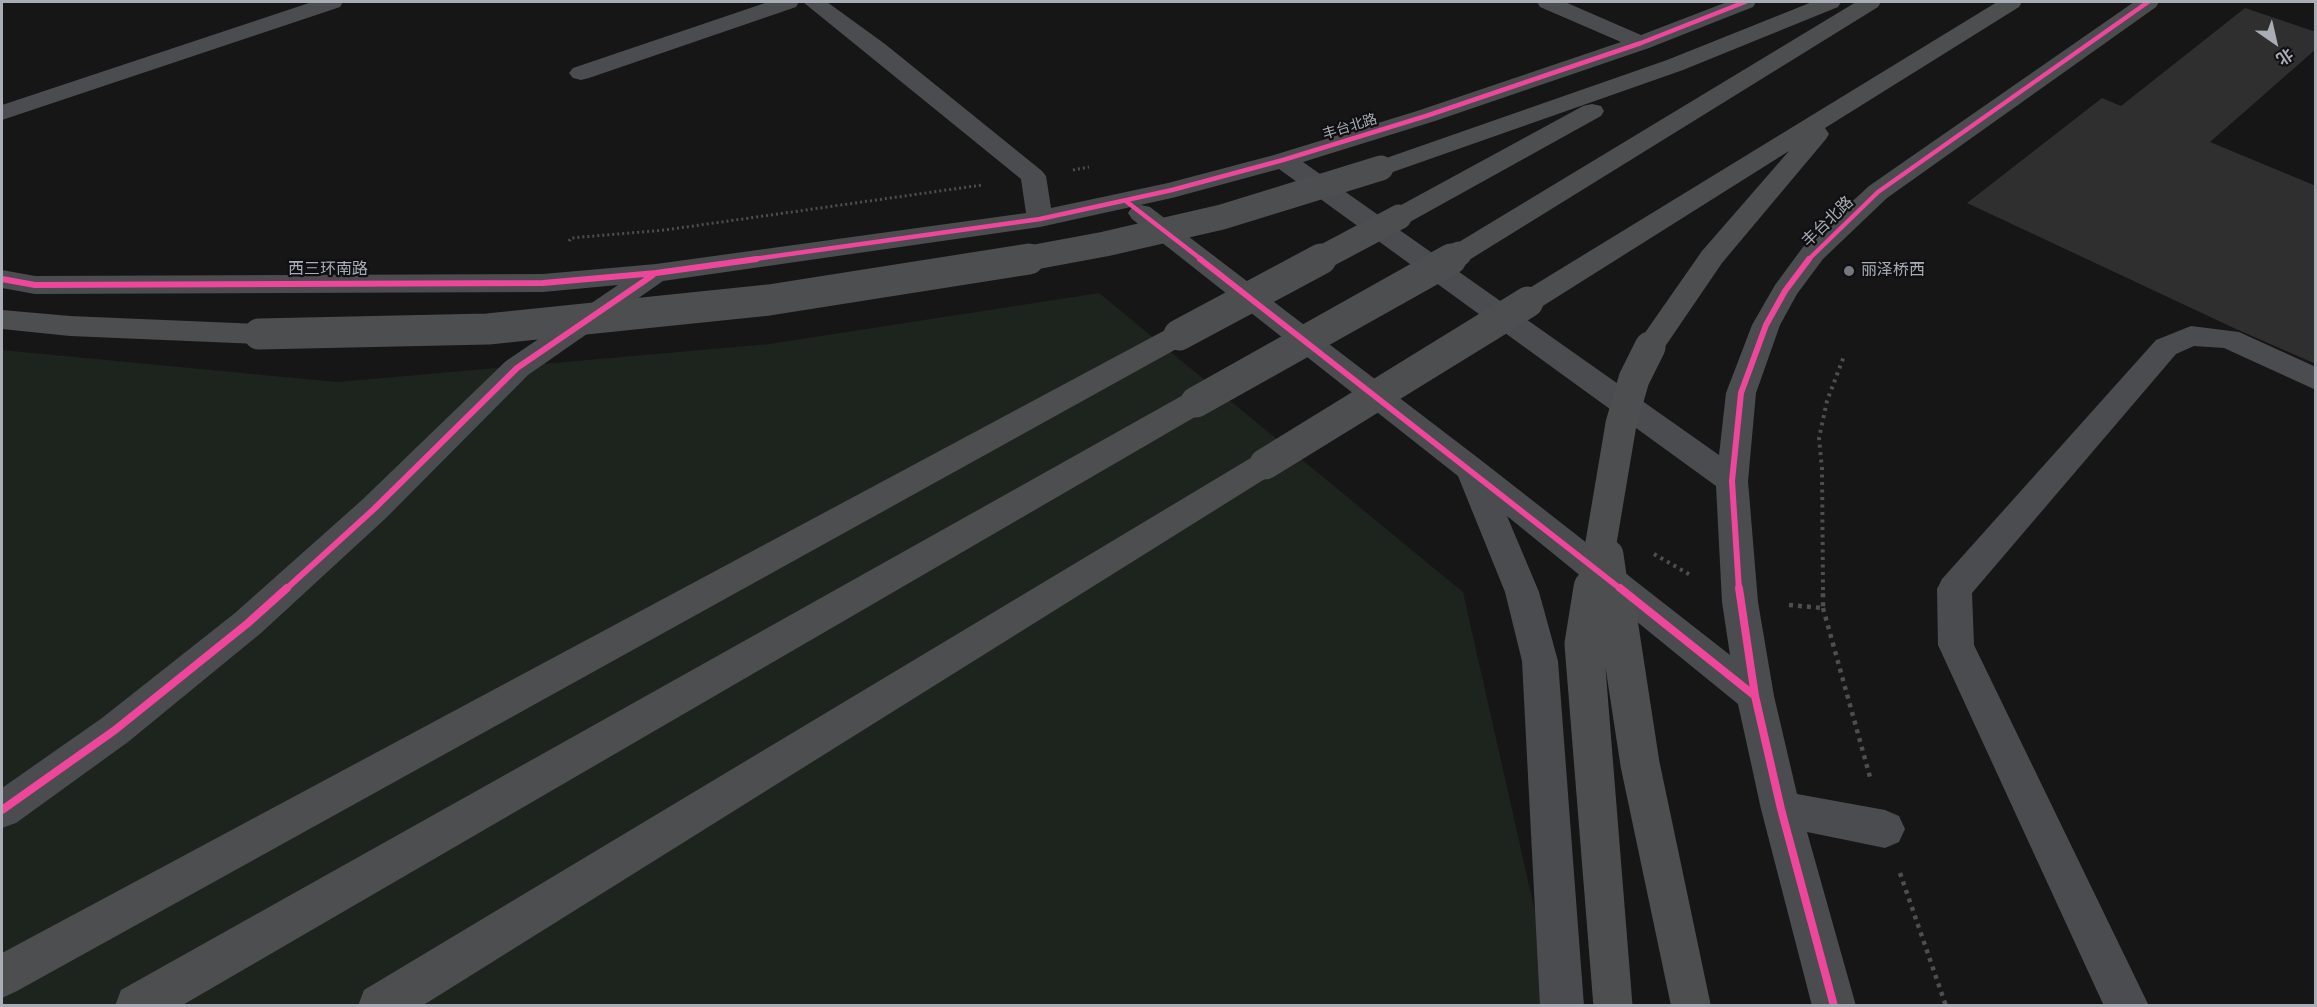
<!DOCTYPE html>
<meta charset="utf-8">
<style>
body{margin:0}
#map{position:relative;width:2317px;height:1007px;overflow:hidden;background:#161616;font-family:Manrope,"Noto Sans SC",sans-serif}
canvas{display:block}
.frame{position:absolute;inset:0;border:3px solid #a8adb6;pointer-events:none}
.north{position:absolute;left:2245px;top:12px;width:60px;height:60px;-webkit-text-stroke:4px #101012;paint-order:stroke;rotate:146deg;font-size:16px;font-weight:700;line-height:24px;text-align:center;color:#a8adb6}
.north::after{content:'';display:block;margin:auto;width:21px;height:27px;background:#a8adb6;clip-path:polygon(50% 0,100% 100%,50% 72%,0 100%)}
</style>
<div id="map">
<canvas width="2317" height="1007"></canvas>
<div class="frame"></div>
<div class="north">北</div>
</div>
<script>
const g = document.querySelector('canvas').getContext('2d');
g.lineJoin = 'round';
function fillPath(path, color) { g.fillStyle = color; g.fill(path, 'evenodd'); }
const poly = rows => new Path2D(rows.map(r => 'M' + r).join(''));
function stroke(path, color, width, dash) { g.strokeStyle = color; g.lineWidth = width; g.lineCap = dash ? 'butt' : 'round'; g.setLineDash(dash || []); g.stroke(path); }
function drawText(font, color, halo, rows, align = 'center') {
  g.font = font + ' Manrope,"Noto Sans SC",sans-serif'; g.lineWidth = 4.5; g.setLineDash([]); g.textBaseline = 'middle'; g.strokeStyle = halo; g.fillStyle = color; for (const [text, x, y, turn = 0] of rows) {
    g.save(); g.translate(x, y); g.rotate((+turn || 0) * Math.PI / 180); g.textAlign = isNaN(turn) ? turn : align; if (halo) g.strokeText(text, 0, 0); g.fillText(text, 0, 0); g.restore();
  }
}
fillPath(poly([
 [1099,293,1463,592,1556,1005,2,1005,2,350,337,382,769,344]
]), '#1d231d');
fillPath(poly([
 [2245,8,2316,32,2316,49,2210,142,2316,186,2316,364,2236,329,1967,203,2102,98,2121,106]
]), '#2f2f30');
stroke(poly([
 [1073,170,1089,167],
 [569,241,571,238,665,230,982,185]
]), '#4c4e50', 3, [2, 3]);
stroke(poly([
 [1654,554,1692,576],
 [1823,590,1822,469,1819,438,1827,401,1844,356]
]), '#4c4e50', 4, [3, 4.5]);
stroke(poly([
 [1789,605,1823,608,1823,588],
 [1823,608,1870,777],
 [1900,873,1946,1006]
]), '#4c4e50', 4.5, [4, 5]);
fillPath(poly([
 [312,2,343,2,340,7,2,120,2,105,312,2],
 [768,2,799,2,796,7,589,78,581,80,573,78,569,73,573,68,768,2],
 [803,2,827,2,885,44,1042,171,1046,176,1051,208,1168,183,1274,155,1417,111,1621,42,1540,7,1537,2,1565,2,1641,35,1727,2,1756,2,1753,7,1649,48,1435,121,1303,162,1719,455,1726,393,1752,325,1775,285,1803,247,1869,186,2134,2,2159,2,2156,7,1887,198,1823,259,1797,294,1780,325,1756,393,1748,481,1758,602,1774,696,1797,794,1885,810,1899,816,1905,829,1899,842,1885,848,1807,832,1856,1006,1812,1006,1761,809,1738,704,1507,516,1539,592,1558,661,1584,1006,1540,1006,1522,661,1505,592,1458,476,1132,219,1128,213,1132,207,1141,205,1150,207,1482,461,1730,655,1722,602,1716,486,1279,169,1172,198,1040,227,663,281,528,375,386,518,261,633,128,742,16,823,2,828,2,788,102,718,235,613,362,500,506,361,618,285,543,292,35,294,2,288,2,270,35,276,543,274,656,264,1026,213,1021,179,803,2],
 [2191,326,2239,332,2316,367,2316,390,2224,348,2194,346,2176,354,1972,593,1974,645,2149,1006,2104,1006,1938,645,1937,589,1942,579,2156,340,2191,326]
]), '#4a4c4f');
fillPath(poly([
 [1812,2,1841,2,1838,7,1683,70,1390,173,1381,176,1372,173,1368,168,1372,163,1667,60,1812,2],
 [1856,2,1881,2,1878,7,1469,260,1459,263,1449,260,1445,254,1449,248,1856,2],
 [1997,2,2022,2,2019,7,1825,128,1829,134,1826,139,1722,263,1660,354,1650,357,1640,354,1635,347,1702,251,1789,151,1538,309,1528,311,1518,309,1514,302,1518,295,1997,2],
 [1592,104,1601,106,1604,111,1601,116,1408,223,1399,225,1390,223,1386,217,1390,211,1583,106,1592,104],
 [2,310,70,316,259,324,269,327,274,334,269,341,259,344,70,336,2,329,2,310],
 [1179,325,1189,328,1194,335,1189,342,17,991,2,998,2,953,1169,328,1179,325],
 [1196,391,1207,394,1211,402,1207,410,181,1006,115,1006,121,990,1185,394,1196,391],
 [1265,452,1276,456,1281,464,1276,472,422,1006,358,1006,364,990,1254,456,1265,452]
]), '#4c4e50');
stroke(poly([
 [1019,260,1105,244,1222,217,1381,168],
 [1318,260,1399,217],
 [1448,260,1459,254]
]), '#4c4e50', 25);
stroke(poly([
 [259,334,488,329,769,300,1029,259],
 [1179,335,1321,259],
 [1196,402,1451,259],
 [1265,464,1528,302],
 [1608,555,1613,590],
 [1593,590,1621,424,1634,379,1650,347]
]), '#4c4e50', 31);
stroke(poly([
 [1593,588,1584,644,1613,1006],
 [1613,588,1640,764,1691,1006]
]), '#4c4e50', 39);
stroke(poly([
 [1127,202,1202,260],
 [747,260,1040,219,1172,190,1283,160,1426,116,1641,43,1745,2],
 [1808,260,1878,192,2148,2]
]), '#ed469a', 4.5);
stroke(poly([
 [1200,259,1622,590],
 [2,279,35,285,543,283,656,273,757,259],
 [285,590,374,509,517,368,653,275],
 [1739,590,1732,481,1741,393,1766,325,1785,291,1809,259]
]), '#ed469a', 6);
stroke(poly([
 [1620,588,1755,696],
 [1739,588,1755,696,1781,809,1834,1006],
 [2,810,115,730,248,623,287,588]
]), '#ed469a', 8);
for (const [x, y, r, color] of [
 [1849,271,6,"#75787e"]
]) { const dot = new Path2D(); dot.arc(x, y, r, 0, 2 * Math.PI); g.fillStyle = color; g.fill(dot); stroke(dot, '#101012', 2); }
drawText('14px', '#a8adb6', '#101012', [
 ["丰台北路",1350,127,-17]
]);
drawText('16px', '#a8adb6', '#101012', [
 ["丰台北路",1828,222,-44],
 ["西三环南路",328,270]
]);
drawText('16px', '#a8adb6', '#101012', [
 ["丽泽桥西",1861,271]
], 'left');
</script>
